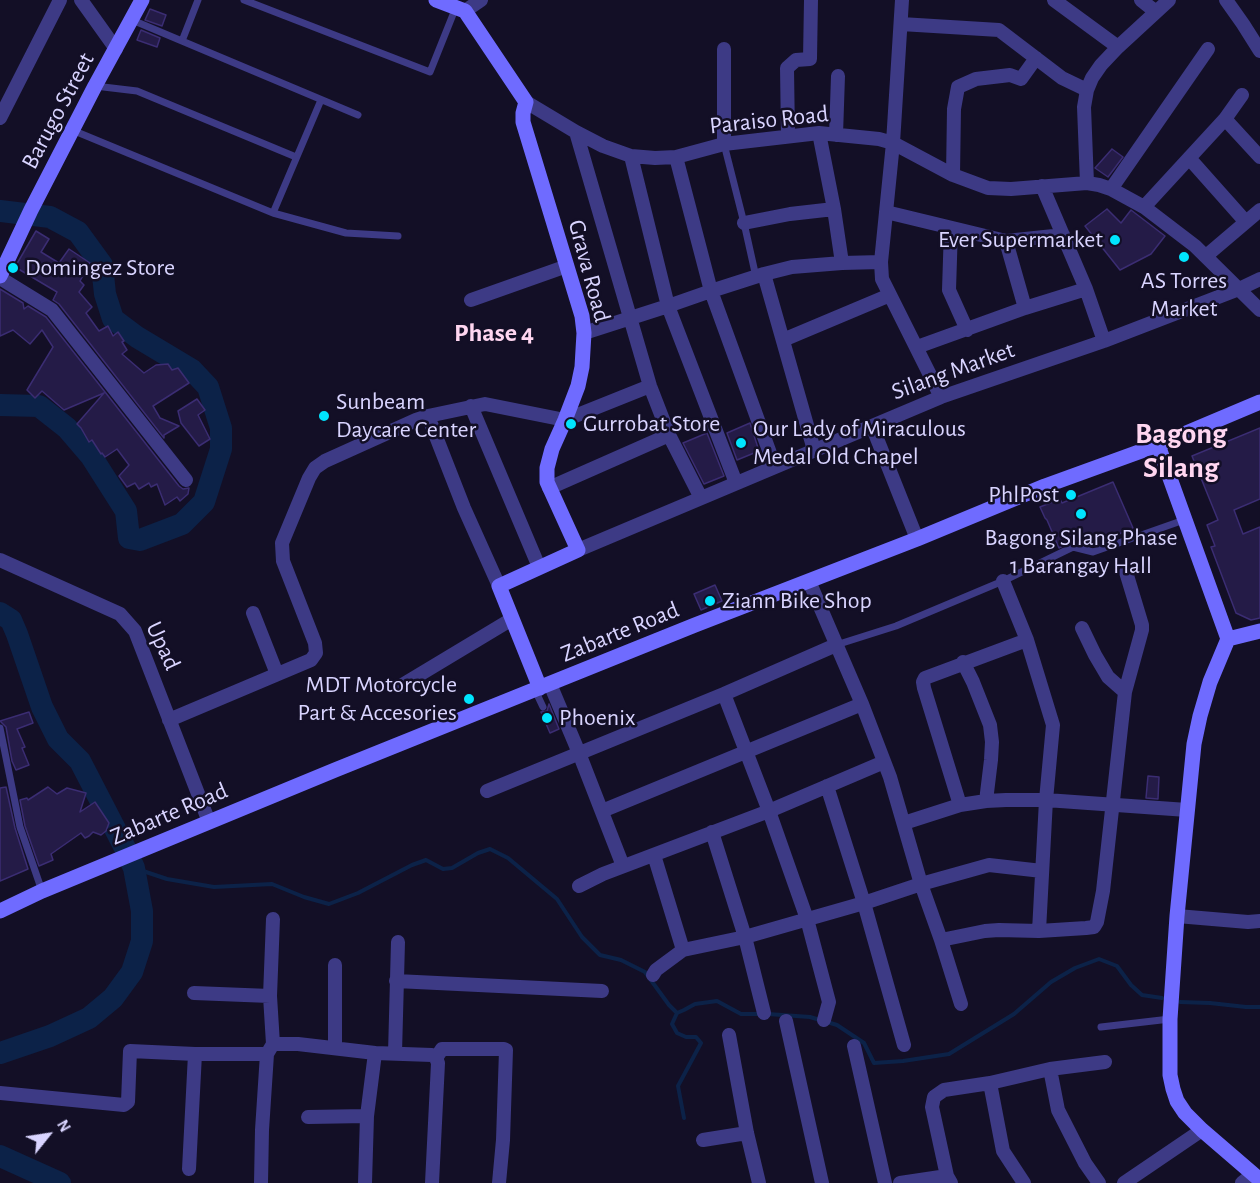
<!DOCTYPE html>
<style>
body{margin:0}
#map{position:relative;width:1260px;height:1183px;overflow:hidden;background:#130f26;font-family:"Alegreya Sans",sans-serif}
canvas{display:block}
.north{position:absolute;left:18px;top:1105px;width:60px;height:60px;-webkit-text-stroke:4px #130f26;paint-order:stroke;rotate:60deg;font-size:16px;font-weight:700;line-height:24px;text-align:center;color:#d9d4ff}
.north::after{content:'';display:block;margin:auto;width:21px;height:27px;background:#d9d4ff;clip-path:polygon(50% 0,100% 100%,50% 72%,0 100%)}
</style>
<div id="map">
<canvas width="1260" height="1183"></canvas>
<div class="north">N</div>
</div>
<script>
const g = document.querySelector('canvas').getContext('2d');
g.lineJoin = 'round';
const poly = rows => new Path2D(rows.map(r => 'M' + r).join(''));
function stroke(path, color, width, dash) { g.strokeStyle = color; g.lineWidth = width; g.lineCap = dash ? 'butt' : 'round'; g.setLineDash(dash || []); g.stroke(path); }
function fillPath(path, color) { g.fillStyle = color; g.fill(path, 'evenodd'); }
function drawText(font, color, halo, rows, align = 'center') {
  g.font = font + ' "Alegreya Sans",sans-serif'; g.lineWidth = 5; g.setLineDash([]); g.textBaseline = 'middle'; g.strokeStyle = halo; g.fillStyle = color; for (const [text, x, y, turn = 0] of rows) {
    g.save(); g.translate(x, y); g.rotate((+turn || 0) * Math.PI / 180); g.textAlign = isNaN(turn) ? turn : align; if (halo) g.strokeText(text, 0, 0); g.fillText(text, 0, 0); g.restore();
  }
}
stroke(poly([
 [134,868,167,879,214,887,272,884,304,897,329,904,358,893,412,865,426,860,443,869,452,868,478,853,490,849,508,858,557,899,582,937,600,955,621,960,645,972,669,1005,677,1013],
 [1180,1002,1210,1003,1246,1007,1260,1007],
 [768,1014,810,1017,820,1020],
 [827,1022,837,1025,864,1043,874,1063,903,1061,949,1054,1014,1014,1051,982,1075,968,1099,959,1117,966,1131,985,1142,995,1162,998],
 [684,1118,678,1086,701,1043,696,1037,686,1037,677,1033,672,1024,677,1013,684,1010,695,1004,717,1001,741,1014,760,1014]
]), '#0c2248', 4);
stroke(poly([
 [0,211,50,217,78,232,102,265,105,294,113,319,137,337,192,370,208,387,221,428,221,449,204,502,182,524,140,540,129,538,126,511,91,456,67,428,39,406,0,405],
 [0,613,11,620,17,634,42,707,58,739,80,761,127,852,134,868,142,911,142,941,132,972,113,998,89,1018,50,1036,0,1053],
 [0,1156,60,1183]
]), '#0c2248', 22);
const building = poly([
 [150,9,166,15,162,26,145,20,150,9],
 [141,30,160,38,157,47,137,40,141,30],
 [1112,149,1123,157,1108,177,1095,168,1112,149],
 [1107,209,1121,223,1131,210,1165,236,1151,254,1120,270,1085,226,1107,209],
 [36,231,49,239,41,252,59,263,69,249,90,263,80,281,84,285,79,292,92,307,86,313,99,331,108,326,113,336,118,332,124,341,122,342,127,350,122,354,144,373,156,365,168,364,172,370,178,368,189,383,153,406,160,418,179,426,164,435,164,438,59,304,53,300,57,292,15,267,36,231],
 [0,289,23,303,24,309,28,306,46,317,179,486,183,489,189,488,188,494,180,501,177,497,165,505,157,484,151,487,149,483,139,489,135,483,127,487,119,476,129,465,117,449,105,457,102,453,101,454,92,440,89,442,81,428,77,424,104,393,64,410,42,391,35,398,27,390,53,347,42,330,30,344,13,330,0,336,0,289],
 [197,399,205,410,198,415,210,439,199,446,181,423,178,411,197,399],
 [750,423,759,451,737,460,727,433,750,423],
 [1260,428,1260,499,1234,510,1243,534,1260,527,1260,618,1251,620,1236,613,1211,547,1215,546,1207,525,1218,520,1192,456,1260,428],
 [707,433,724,476,704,484,683,443,707,433],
 [1113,482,1133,528,1091,546,1087,545,1085,541,1080,543,1071,542,1059,548,1047,520,1045,518,1040,507,1060,499,1062,503,1113,482],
 [715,585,722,601,701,610,694,594,715,585],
 [549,704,559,729,550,733,541,712,547,711,549,704],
 [29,712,33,723,17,729,25,747,22,748,29,765,16,770,12,761,6,727,0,721,29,712],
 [1148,776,1159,777,1158,799,1146,798,1148,776],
 [6,787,15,828,28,869,0,881,0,788,6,787],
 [48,787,57,794,67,788,86,793,80,812,95,802,109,823,106,831,101,835,93,832,89,836,85,838,81,833,51,854,53,860,39,866,25,826,20,800,27,798,28,800,48,787]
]);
fillPath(building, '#241b47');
stroke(building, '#3b2d73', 1.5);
stroke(poly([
 [244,0,430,72,456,7],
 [132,20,358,115],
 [182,41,198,0],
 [95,86,137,91,296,157],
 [72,130,273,213,346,233,398,236],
 [724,144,744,223,756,277],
 [273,213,321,100],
 [836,645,896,626,1003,581,1073,547,1093,552,1184,520],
 [535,690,543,707],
 [0,728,20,827,42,891],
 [1101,1027,1170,1019]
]), '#3d3a85', 7);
stroke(poly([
 [81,0,116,49],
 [902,0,893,143,881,262,882,279,941,397],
 [1054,0,1118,47],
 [1141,0,1156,12],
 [1226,0,1243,24,1260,51],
 [465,11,481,0],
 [901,24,999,30,1062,78,1087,90],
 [526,102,576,132,603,146,631,156,655,158,676,157,724,144,819,133,879,139,893,143,953,175,988,188,1011,189,1087,183,1099,185,1111,189,1144,207,1195,246,1260,310],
 [0,118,60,0],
 [1225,119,1260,157],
 [576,132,650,386,669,435,701,498],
 [819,133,834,209,842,263],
 [836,135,838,76],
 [788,136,787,68,796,60,810,59,811,0],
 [724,144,724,49],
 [631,156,668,306,736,483],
 [676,157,711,291,775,467],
 [1189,158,1245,221],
 [953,175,954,109,958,87,976,79,1010,75,1021,79,1036,58],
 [1087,183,1084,107,1087,90,1092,78,1101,65,1118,47,1169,0],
 [1042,186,1086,289,1104,341],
 [1111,189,1208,49],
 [1144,207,1225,119,1242,95],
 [886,212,1006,241,1063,235],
 [744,223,790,214,834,209],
 [951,228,949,290,967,330],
 [1006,241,1025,308],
 [1206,256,1260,210],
 [764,274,814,450],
 [0,278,52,310,186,480],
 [471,300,567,266],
 [584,333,668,306,711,291,764,274,792,267,842,263,881,262],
 [783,340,890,295],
 [917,347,1025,308,1086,289],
 [471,406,539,567],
 [428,416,485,404,565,420,650,386],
 [872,426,917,539],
 [549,488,669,435],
 [578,550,941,397,1104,341,1239,289,1260,279],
 [0,560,120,614,135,631,209,822],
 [809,581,862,704,890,777,921,884,941,940,961,1004],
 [1003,581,1027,640,1053,725,1046,800,1039,931],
 [253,613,277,674],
 [1082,628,1095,655,1108,677,1125,692],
 [963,662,973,682,990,725,992,742,991,760,986,801],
 [550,684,579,753,623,866],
 [399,687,512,619],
 [724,694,769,811,807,919,829,1002,824,1020],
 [169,720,311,660,316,653,315,643,283,561,282,543,309,478,315,468,325,461,416,420,428,416,464,508,499,586],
 [827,786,864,903,904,1045],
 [487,791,724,694,836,645],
 [960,805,924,688,923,682,925,678,1027,640],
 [602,811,862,704],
 [904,823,960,805,986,801,1006,800,1046,800,1187,810],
 [712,832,745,937,764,1013],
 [654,855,683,950],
 [579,886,603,874,769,811,884,762],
 [1177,916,1248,922,1260,921],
 [941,940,985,931,999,930,1039,931,1086,928,1094,927,1097,922,1103,891,1125,692,1142,630,1142,625,1126,572],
 [335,965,335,1048],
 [653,975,656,970,683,950,745,937,864,903,921,884,989,865,1042,871],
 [396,981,602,991],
 [194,993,270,996],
 [786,1021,822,1183],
 [729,1035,747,1133,759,1183],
 [273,1044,298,1044,375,1053,432,1055,436,1058],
 [854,1046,885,1183],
 [395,1053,398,942],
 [436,1058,442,1049,504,1049,506,1050,503,1140,499,1183],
 [1050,1069,1058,1110,1085,1163,1099,1183],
 [990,1083,1003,1151,1024,1183],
 [0,1093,124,1105,128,1102,130,1051,195,1054,267,1054],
 [308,1117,367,1116],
 [703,1140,747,1133],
 [189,1169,195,1054],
 [261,1183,262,1130,267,1054,273,1044,270,996,273,919],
 [365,1183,367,1116,375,1053],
 [432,1183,438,1063,436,1058],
 [900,1183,947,1176],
 [951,1183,947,1176,932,1107,934,1097,944,1090,990,1083,1050,1069,1105,1062],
 [1124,1183,1202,1130],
 [1242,1183,1253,1174]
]), '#3d3a85', 14);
stroke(poly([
 [436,0,465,11,526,102,523,113,523,122,582,316,584,333,582,367,578,386,565,420,552,449,547,468,547,482,578,550,499,586,540,688],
 [0,276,31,210,95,86,142,0],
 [1158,445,1228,639],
 [1228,639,1210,682,1200,716,1194,744,1177,916,1170,1019,1170,1075,1173,1089,1177,1101,1185,1113,1202,1130,1260,1180],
 [1228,639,1260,631],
 [0,911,42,891,335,770,695,625,917,539,1045,486,1158,445,1260,402]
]), '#6f6bff', 15);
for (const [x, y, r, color] of [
 [1115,240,6,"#00e5ff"],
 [1184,257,6,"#00e5ff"],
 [13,268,6,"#00e5ff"],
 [324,416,6,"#00e5ff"],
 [571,424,6,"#00e5ff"],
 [741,443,6,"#00e5ff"],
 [1071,495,6,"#00e5ff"],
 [1081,514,6,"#00e5ff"],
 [710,601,6,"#00e5ff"],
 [469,699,6,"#00e5ff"],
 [547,718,6,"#00e5ff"]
]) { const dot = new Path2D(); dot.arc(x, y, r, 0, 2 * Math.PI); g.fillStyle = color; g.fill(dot); stroke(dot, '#130f26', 2); }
drawText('24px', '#d9d4ff', '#130f26', [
 ["Barugo Street",58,111,-62],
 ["Paraiso Road",769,120,-6],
 ["Grava Road",589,271,75],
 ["Silang Market",953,371,-20],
 ["Zabarte Road",620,632,-22],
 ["Upad",163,646,65],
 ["Zabarte Road",169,814,-23]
]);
drawText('24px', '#d9d4ff', '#130f26', [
 ["Ever Supermarket",1103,240,"right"],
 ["Domingez Store",25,268],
 ["AS Torres",1184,281,"center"],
 ["Market",1184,309,"center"],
 ["Sunbeam",336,402],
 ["Daycare Center",336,430],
 ["Gurrobat Store",583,424],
 ["Our Lady of Miraculous",753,429],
 ["Medal Old Chapel",753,457],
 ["PhlPost",1059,495,"right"],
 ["Bagong Silang Phase",1081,538,"center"],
 ["1 Barangay Hall",1081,566,"center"],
 ["Ziann Bike Shop",722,601],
 ["MDT Motorcycle",457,685,"right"],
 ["Part & Accesories",457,713,"right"],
 ["Phoenix",559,718]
], 'left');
drawText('bold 26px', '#ffd6f0', '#130f26', [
 ["Phase 4",494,333]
]);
drawText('bold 30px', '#ffd6f0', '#130f26', [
 ["Bagong",1181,434],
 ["Silang",1181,468]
]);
</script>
